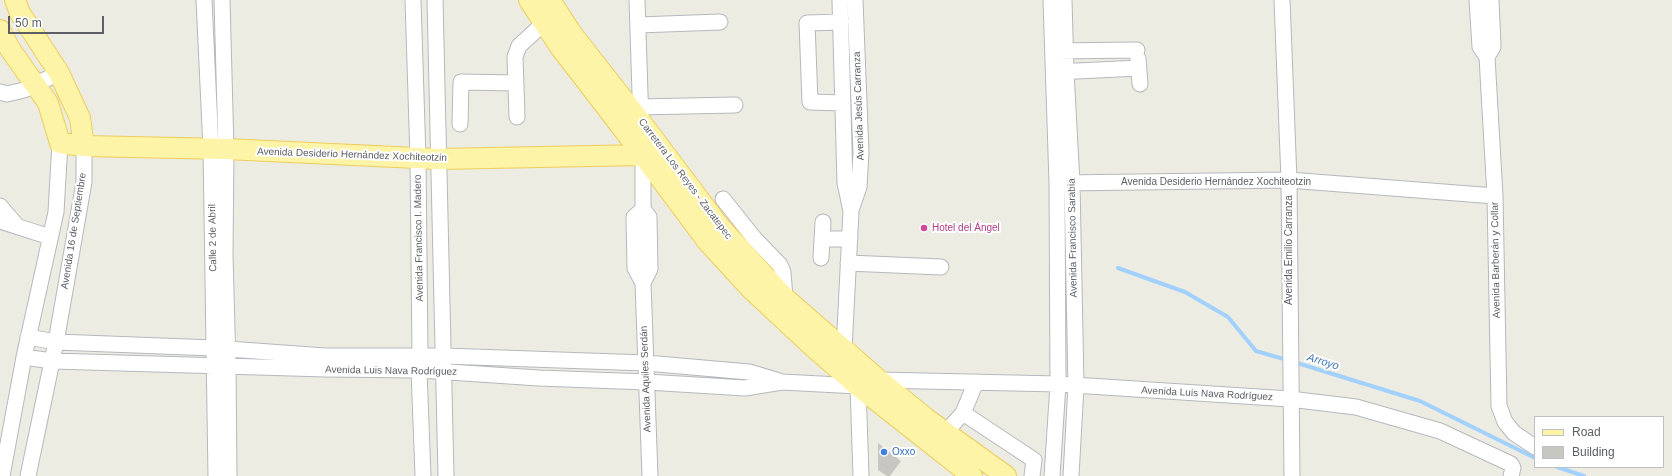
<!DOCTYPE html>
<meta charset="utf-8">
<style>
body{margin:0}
#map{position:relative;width:1672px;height:476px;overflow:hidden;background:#edece3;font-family:Arial,sans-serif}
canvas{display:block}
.legend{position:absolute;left:1534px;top:416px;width:130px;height:52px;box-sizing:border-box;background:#fff;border:1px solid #bdbfc1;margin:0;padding:5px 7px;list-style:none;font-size:12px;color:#5b5e63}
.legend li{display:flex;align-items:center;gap:8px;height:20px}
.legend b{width:20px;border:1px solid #bdbfc1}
.scale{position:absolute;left:8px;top:16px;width:96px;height:18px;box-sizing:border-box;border:2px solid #5b5e63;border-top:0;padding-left:5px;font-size:12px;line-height:14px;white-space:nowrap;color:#5b5e63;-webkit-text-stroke:3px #fff;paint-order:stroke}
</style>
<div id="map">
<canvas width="1672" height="476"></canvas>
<ul class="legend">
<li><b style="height:5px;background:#fdf4a8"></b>Road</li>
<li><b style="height:11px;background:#c8c6c0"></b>Building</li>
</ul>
<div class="scale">50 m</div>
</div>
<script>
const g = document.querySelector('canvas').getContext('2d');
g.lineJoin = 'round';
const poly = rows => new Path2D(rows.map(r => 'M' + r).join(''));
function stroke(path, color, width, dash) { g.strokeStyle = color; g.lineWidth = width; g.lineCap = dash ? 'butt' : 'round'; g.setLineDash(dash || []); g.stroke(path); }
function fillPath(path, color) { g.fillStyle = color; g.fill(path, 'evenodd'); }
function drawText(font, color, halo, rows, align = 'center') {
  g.font = font + ' Arial,sans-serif'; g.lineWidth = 4; g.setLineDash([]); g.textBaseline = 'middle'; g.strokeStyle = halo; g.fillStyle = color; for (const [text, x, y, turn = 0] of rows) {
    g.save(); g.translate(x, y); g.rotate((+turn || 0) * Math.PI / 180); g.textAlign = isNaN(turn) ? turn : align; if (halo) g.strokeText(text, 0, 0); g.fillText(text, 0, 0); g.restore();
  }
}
stroke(poly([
 [1118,268,1185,292,1228,317,1256,351,1287,360],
 [1294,362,1420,401,1535,458],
 [1557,467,1584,476]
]), '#a3d1fd', 4);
fillPath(poly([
 [878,443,901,461,890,476,887,476,878,470]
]), '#c8c6c0');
const minor = poly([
 [204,0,211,149,216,476],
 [222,0,226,149,225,255,228,366,229,476],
 [413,0,418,158,420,356,419,370,423,476],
 [435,0,446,476],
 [637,0,641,125],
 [840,0,845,183,851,211,844,350],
 [1051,0,1057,183,1058,384,1052,476],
 [1064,0,1066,72,1072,183,1076,386,1071,476],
 [1282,0,1289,180,1292,476],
 [1477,0,1480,47,1487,57],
 [1491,0,1493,47,1487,57,1495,196,1499,406,1505,422,1514,433,1535,447],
 [841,22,807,23,810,102,843,103],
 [638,25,720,22],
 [1056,51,1137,50],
 [1138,59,1140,84],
 [1056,72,1139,68],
 [0,92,7,94,24,90,59,73],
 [640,107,735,105],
 [517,117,515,57,519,46,544,23],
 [460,124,461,82,516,83],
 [1062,183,1289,180,1495,196],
 [723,199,754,238,780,265,783,272,785,298],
 [0,206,18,227],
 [643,209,634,217,635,268,643,283,650,476],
 [851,210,859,187,861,153,855,0],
 [0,221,50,237],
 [822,239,850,239],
 [821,258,823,222],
 [848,263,941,267],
 [643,283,650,269,649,217,643,209,643,153],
 [28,337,56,342,214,348,325,356,444,356,646,363,749,372,779,381],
 [24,357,52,361,326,369,419,370,539,378,647,382,745,388,782,382,858,386,861,476],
 [879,380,1058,384,1290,399,1356,407,1440,431,1511,464,1513,468,1511,476],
 [963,413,976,382],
 [945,433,963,413,1034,460,1032,476],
 [2,476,24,357,56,212,60,143],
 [28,476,56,342,84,182,84,146]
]);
const major = poly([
 [15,0,20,13,59,73,80,118,84,146],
 [529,0,560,47,643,155,707,241,751,289,812,346,858,386,972,476],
 [550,0,572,34,641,122,720,227,785,298,879,380,927,419,1006,476],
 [0,30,10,49,48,103,60,143,84,146,226,149,438,159,643,155]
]);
stroke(minor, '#b5b8bd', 17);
stroke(major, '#eecd5b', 22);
stroke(minor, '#fff', 15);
stroke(major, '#fdf4a8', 20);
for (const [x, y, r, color] of [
 [924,228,4,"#d1479c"],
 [884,452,4,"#3f7fe0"]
]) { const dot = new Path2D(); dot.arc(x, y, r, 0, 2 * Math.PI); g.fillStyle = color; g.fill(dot); stroke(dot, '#fff', 1.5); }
drawText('10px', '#5b5e63', '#fff', [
 ["Avenida Jesús Carranza",859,106,-92],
 ["Avenida Desiderio Hernández Xochiteotzin",352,155,2],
 ["Carretera Los Reyes - Zacatepec",685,179,53],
 ["Avenida Desiderio Hernández Xochiteotzin",1216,182],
 ["Avenida 16 de Septiembre",74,231,-81],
 ["Calle 2 de Abril",213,238,-91],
 ["Avenida Francisco I. Madero",419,238,-91],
 ["Avenida Francisco Sarabia",1073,238,-91],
 ["Avenida Emilio Carranza",1289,250,-90],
 ["Avenida Barberán y Collar",1496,260,-91],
 ["Avenida Luis Nava Rodríguez",391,371,1],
 ["Avenida Aquiles Serdán",646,379,-92],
 ["Avenida Luis Nava Rodríguez",1207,394,3]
]);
drawText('10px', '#b23c85', '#fff', [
 ["Hotel del Ángel",932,228]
], 'left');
drawText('10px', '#366cbe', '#fff', [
 ["Oxxo",892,452]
], 'left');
drawText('italic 11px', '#4376b7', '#fff', [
 ["Arroyo",1323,362,17]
]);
</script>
